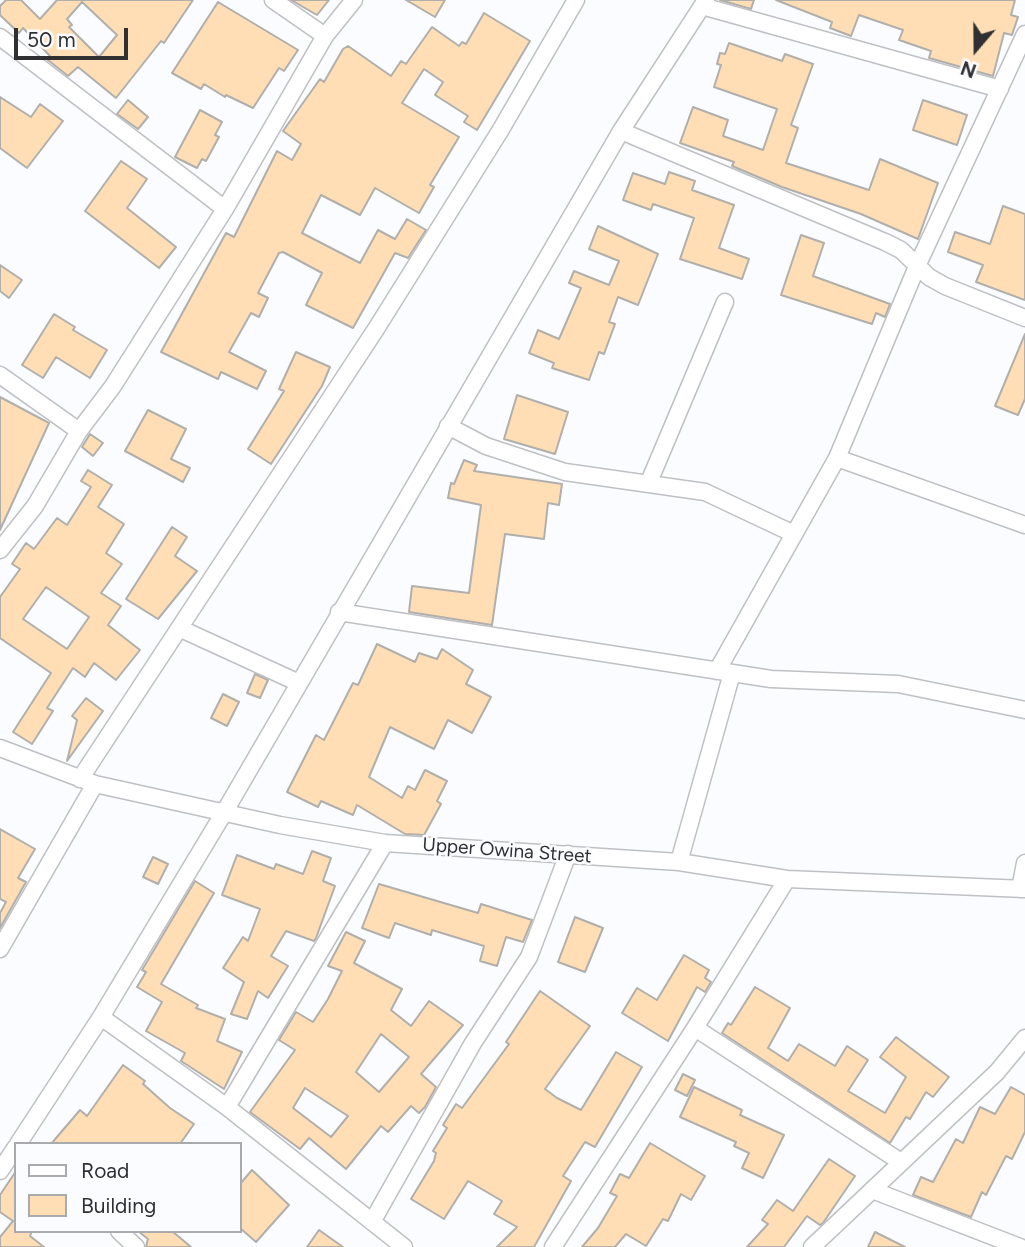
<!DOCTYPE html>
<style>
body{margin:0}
#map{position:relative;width:1025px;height:1247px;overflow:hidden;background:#fafcff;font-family:Figtree,sans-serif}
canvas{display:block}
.legend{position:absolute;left:14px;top:1142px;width:228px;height:91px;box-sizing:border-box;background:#fafcff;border:2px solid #a9aaad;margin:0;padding:9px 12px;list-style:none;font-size:21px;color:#303032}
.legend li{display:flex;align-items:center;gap:14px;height:35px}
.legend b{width:35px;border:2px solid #a9aaad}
.north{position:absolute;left:941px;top:14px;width:70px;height:70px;-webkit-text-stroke:5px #fafcff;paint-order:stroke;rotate:200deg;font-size:19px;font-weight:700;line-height:28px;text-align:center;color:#303032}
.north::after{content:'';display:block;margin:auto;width:24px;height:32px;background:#303032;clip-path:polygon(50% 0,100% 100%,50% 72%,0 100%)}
.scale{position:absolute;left:14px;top:28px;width:114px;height:32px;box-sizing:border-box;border:4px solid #303032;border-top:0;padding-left:9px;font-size:21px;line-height:24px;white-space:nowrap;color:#303032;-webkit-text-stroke:5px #fafcff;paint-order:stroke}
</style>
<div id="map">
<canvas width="1025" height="1247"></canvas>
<ul class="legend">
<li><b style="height:9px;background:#fff"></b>Road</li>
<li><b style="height:19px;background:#ffdeb5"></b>Building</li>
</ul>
<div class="north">N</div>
<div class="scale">50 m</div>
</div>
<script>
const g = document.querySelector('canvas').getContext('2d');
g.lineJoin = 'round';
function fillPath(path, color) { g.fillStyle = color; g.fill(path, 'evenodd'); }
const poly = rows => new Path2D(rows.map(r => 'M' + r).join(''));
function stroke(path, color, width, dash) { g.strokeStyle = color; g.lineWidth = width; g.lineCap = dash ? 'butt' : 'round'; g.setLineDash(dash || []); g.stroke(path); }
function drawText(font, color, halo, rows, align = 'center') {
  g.font = font + ' Figtree,sans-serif'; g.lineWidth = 5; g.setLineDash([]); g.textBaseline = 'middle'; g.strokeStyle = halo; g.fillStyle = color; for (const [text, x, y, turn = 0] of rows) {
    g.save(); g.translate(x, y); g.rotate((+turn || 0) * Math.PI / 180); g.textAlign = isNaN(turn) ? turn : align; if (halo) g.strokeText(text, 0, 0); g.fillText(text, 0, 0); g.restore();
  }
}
const building = poly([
 [6,0,21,0,40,19,57,0,193,0,164,43,161,41,116,98,78,67,68,76,48,60,50,56,23,28,19,33,0,15,0,6,6,0],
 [82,2,117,35,99,57,69,27,72,25,67,19,82,2],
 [291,0,329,0,317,15,291,0],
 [406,0,445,0,435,17,406,0],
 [720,0,754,0,751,9,720,0],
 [776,0,1015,0,1011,15,1018,17,1012,35,1004,33,993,76,929,58,931,51,899,40,903,30,859,15,851,36,830,28,832,22,776,0],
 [218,2,298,50,284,71,279,68,253,108,226,95,225,97,204,84,201,89,172,73,218,2],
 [484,13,530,41,477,130,464,122,468,116,435,95,443,82,424,69,402,103,459,137,430,185,434,187,419,213,375,188,360,215,321,195,302,233,360,263,378,230,395,239,407,219,426,230,408,258,395,253,353,328,306,305,322,273,283,252,279,253,258,293,268,298,259,317,251,313,229,352,266,371,257,389,221,372,218,379,161,352,226,233,234,237,277,151,292,160,301,144,283,131,320,79,324,82,343,49,348,46,391,76,401,61,406,64,432,27,459,46,462,42,466,44,484,13],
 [729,43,782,61,785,54,813,64,791,125,798,128,786,163,869,190,880,159,938,183,918,239,861,214,782,187,732,166,734,162,680,143,693,107,728,120,723,136,763,150,777,109,714,87,721,65,717,64,720,53,725,54,729,43],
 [0,97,31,117,40,104,63,121,27,168,0,148,0,97],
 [128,100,148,117,138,129,117,114,128,100],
 [923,100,967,115,957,145,913,130,923,100],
 [200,110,222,122,215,135,219,137,206,161,202,159,197,168,175,157,200,110],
 [121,161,147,179,127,208,176,247,159,268,85,211,121,161],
 [669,172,695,181,692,190,734,205,719,248,749,259,742,279,680,259,694,218,653,204,651,210,623,200,633,173,665,184,669,172],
 [1003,206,1025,214,1025,300,976,282,983,265,948,252,955,232,990,244,1003,206],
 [598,226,658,254,638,305,618,297,609,322,615,324,604,354,599,352,589,380,552,368,554,363,529,353,538,330,559,339,581,288,569,283,574,271,609,285,619,261,589,249,598,226],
 [801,235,824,243,813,276,890,304,885,317,876,313,872,324,781,295,801,235],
 [0,265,22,280,9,298,0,291,0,265],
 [54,314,75,327,73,330,107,350,90,378,56,357,43,378,22,365,54,314],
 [1025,334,1025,399,1018,415,995,406,1025,334],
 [296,352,330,367,322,386,271,464,248,449,284,391,279,389,296,352],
 [517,395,568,412,555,454,504,439,517,395],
 [0,397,49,423,0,530,0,397],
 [148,410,186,429,171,459,190,468,183,482,125,451,148,410],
 [90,434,103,443,93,456,82,447,90,434],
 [464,460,477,465,474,471,562,484,559,505,548,503,544,539,505,534,492,625,409,612,412,586,469,593,481,505,448,498,451,483,454,484,464,460],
 [88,470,112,485,98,507,124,524,106,553,122,564,101,593,121,606,108,625,140,650,116,680,94,663,85,677,73,668,47,708,53,711,32,744,13,732,51,673,0,638,0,597,20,569,12,564,26,543,34,549,57,518,67,525,91,487,81,481,88,470],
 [46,587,89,617,67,649,23,619,46,587],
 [172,527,187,537,175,556,197,571,158,619,126,599,172,527],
 [377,644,415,662,419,653,437,659,442,649,473,670,466,684,491,697,472,733,448,720,434,749,390,727,369,777,402,798,408,786,415,790,425,770,447,781,437,801,441,804,424,835,405,834,357,805,353,815,321,801,318,807,287,792,316,735,324,740,353,683,358,685,377,644],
 [255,674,268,680,260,698,247,693,255,674],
 [223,694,239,702,227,726,211,718,223,694],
 [86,698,103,711,67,761,77,720,72,716,86,698],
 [0,829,35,849,18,878,26,882,0,928,0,913,6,902,0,899,0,829],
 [312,851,331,858,323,881,335,886,316,938,314,941,286,931,271,956,288,966,268,998,258,991,247,1019,231,1014,244,982,223,968,243,937,248,941,260,909,222,895,237,855,274,869,276,864,303,874,312,851],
 [153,857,168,864,158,884,143,877,153,857],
 [195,881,214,893,161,984,198,1005,196,1008,225,1019,217,1041,242,1052,224,1089,181,1061,185,1053,146,1031,162,1002,137,987,146,972,142,970,195,881],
 [379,884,478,913,481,904,532,920,523,942,506,937,497,966,480,961,484,946,432,930,431,935,395,923,389,938,362,928,379,884],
 [575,917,603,928,585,972,558,962,575,917],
 [346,932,365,941,354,963,402,989,391,1010,411,1026,429,1001,463,1025,421,1074,436,1087,425,1107,419,1113,411,1106,388,1132,381,1126,346,1169,309,1138,300,1149,250,1112,295,1050,279,1040,296,1012,313,1022,328,999,342,971,328,966,346,932],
 [381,1034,409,1057,379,1092,356,1072,381,1034],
 [305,1088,348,1116,331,1137,293,1108,305,1088],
 [684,955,709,970,705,978,711,982,705,992,697,987,668,1041,622,1013,637,988,657,1000,684,955],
 [755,987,790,1008,768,1048,788,1061,799,1044,835,1066,847,1046,868,1060,848,1091,885,1113,906,1077,880,1057,896,1037,949,1077,933,1097,926,1092,910,1119,906,1117,890,1143,722,1033,728,1023,731,1025,755,987],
 [540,991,590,1026,545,1089,557,1098,581,1110,616,1052,642,1067,595,1147,585,1142,563,1176,571,1181,534,1247,497,1247,517,1227,494,1214,502,1201,468,1181,444,1219,411,1199,434,1161,436,1153,433,1151,447,1128,443,1125,456,1104,462,1108,509,1044,506,1042,540,991],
 [123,1065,145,1081,143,1084,170,1108,194,1124,180,1144,51,1144,80,1110,87,1116,123,1065],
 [683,1074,695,1080,687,1096,675,1090,683,1074],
 [694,1087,742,1110,740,1115,784,1135,763,1178,742,1168,749,1153,734,1146,736,1142,680,1117,694,1087],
 [1011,1087,1025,1095,1025,1132,1012,1159,1006,1156,986,1195,982,1192,971,1217,913,1195,921,1177,933,1182,956,1139,963,1143,980,1107,995,1114,1011,1087],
 [650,1143,705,1176,691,1200,681,1194,668,1221,663,1219,646,1246,626,1234,615,1247,582,1247,598,1228,617,1196,610,1193,620,1174,629,1178,650,1143],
 [829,1159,855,1176,823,1223,820,1225,807,1216,784,1247,747,1247,768,1224,762,1220,777,1200,793,1211,829,1159],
 [252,1170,289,1205,256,1242,240,1228,240,1184,252,1170],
 [16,1171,16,1231,32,1231,30,1236,44,1247,0,1247,0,1237,13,1221,0,1212,0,1195,16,1171],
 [319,1230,343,1247,307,1247,319,1230],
 [138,1231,172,1231,191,1247,146,1247,148,1239,138,1231],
 [875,1232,905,1247,868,1247,875,1232]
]);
fillPath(building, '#ffdeb5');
stroke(building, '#b1afac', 2);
const minor = poly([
 [273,0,325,36],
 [702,6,1000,89],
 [0,37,225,209],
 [621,131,885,242,901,250,929,277,945,286,1025,318],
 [0,375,79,431],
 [448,426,486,446,565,472,705,492,794,534],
 [837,458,1025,525],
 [649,482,725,302],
 [0,550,35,506,79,431,113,386,225,209,325,36,354,0],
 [339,612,771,679,898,684,1025,710],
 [179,628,299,683],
 [717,671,837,458,918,264,1025,34],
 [0,748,95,784,280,825,385,843,679,862,787,879,1025,889],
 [80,779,376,329,500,131,576,0],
 [385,843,227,1107,404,1247],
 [679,862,732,673],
 [1020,889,1025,863],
 [0,949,95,784],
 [101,1017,227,1107],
 [695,1028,901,1162],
 [18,1144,101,1017,225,811,621,131,706,0],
 [0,1171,16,1147],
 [872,1190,1020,1247],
 [372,1222,473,1043,529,957,568,854],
 [119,1231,136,1247],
 [553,1247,695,1028,787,879],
 [812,1247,997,1072,1025,1038]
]);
stroke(minor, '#bfc0c3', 19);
stroke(minor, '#fff', 16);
drawText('19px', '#303032', '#fafcff', [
 ["Upper Owina Street",507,851,4]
]);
</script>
